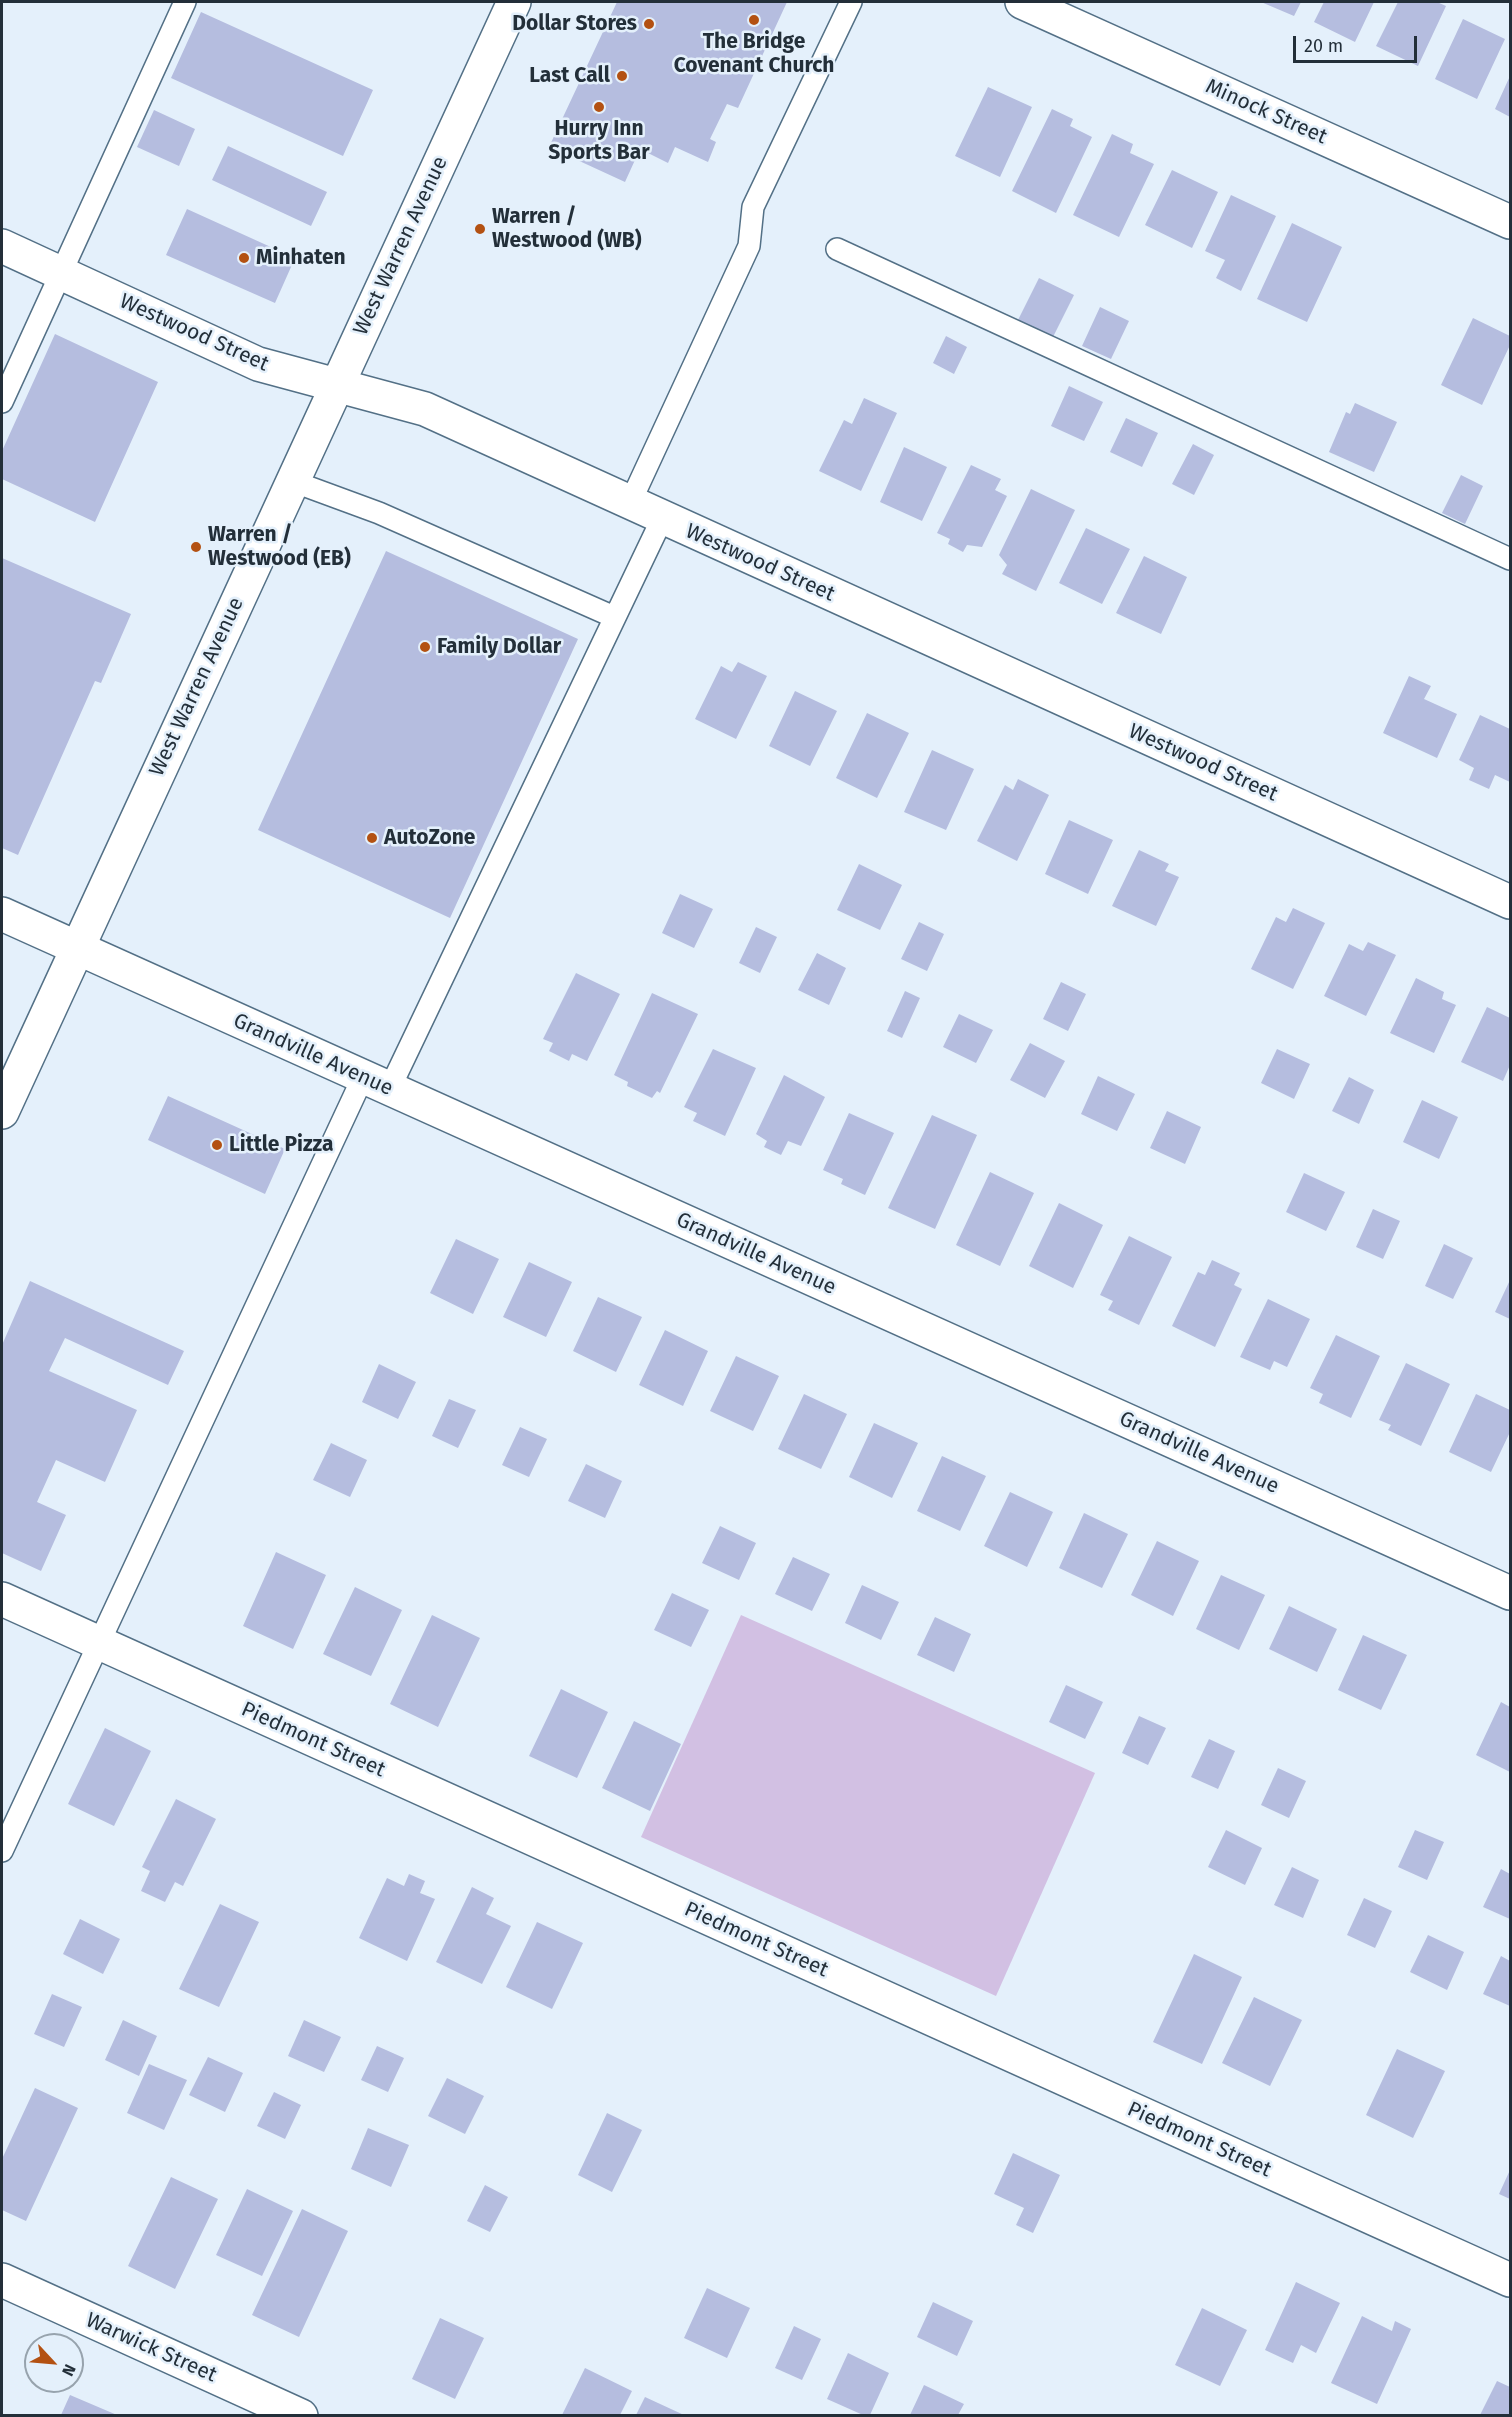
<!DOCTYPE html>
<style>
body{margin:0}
#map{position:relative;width:1512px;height:2417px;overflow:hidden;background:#e4f0fb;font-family:"Fira Sans",sans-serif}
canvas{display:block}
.frame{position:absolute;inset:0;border:3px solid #232f39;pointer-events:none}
.north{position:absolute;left:24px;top:2333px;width:60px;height:60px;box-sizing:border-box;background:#e4f0fb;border:2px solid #97a3ad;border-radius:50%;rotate:116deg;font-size:16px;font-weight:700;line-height:24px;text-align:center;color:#232f39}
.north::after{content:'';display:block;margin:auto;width:21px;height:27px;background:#b35112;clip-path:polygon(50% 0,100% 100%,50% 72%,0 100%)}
.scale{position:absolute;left:1293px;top:36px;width:124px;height:27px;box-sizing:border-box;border:3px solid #232f39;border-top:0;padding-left:8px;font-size:18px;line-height:21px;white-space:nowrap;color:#232f39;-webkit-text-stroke:4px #e4f0fb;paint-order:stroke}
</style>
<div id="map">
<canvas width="1512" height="2417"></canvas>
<div class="frame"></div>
<div class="north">N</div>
<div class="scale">20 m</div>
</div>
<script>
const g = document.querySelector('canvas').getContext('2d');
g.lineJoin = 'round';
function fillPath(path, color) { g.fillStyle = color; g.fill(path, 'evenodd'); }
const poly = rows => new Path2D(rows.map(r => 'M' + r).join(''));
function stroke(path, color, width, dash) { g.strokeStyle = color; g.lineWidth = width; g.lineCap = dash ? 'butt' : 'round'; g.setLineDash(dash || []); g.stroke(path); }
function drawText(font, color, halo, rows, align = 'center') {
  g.font = font + ' "Fira Sans",sans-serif'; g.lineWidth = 5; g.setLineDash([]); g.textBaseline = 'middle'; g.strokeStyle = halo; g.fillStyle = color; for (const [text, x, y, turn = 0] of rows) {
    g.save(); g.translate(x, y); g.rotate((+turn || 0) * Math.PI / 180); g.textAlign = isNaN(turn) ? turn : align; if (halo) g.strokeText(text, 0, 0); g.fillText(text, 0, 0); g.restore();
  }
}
fillPath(poly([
 [741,1615,1095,1773,996,1996,641,1837]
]), '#d2c0e3');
fillPath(poly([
 [617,2,787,2,738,108,727,104,710,139,716,142,708,162,675,147,668,163,640,149,625,182,549,147],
 [1261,2,1301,2,1294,16],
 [1324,2,1374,2,1355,42,1314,22],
 [1398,2,1437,2,1446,6,1418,66,1376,46],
 [201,12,373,90,343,156,171,78],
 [1463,19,1505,39,1477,99,1435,79],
 [1510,76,1510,117,1495,109],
 [988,87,1032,107,1000,177,955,156],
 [1052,109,1073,119,1070,126,1092,137,1056,213,1012,191],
 [154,110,195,129,179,166,137,147],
 [1112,134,1133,144,1130,153,1154,164,1119,237,1073,215],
 [228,146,327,192,311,226,212,180],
 [1172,170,1218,192,1192,248,1145,225],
 [1231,195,1276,216,1241,291,1216,278,1225,260,1205,251],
 [187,209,295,258,275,303,166,255],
 [1292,223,1342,247,1307,322,1257,299],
 [1039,278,1074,295,1053,337,1018,320],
 [1100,307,1129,321,1111,359,1082,346],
 [1473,318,1510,336,1510,345,1482,405,1441,385],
 [55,334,158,382,95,522,2,479,2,451],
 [946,336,967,347,954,374,933,363],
 [1069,386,1103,402,1084,441,1051,426],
 [864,398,897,413,861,491,819,471,844,420,852,424],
 [1355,403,1397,422,1374,472,1329,452,1346,412,1350,414],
 [1126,418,1158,433,1142,467,1110,452],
 [1193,444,1214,455,1194,495,1172,484],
 [904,447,947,467,922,521,880,502],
 [971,465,1001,479,995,490,1007,496,982,547,967,545,963,552,948,544,950,539,937,533],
 [1461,475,1483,486,1465,524,1442,513],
 [1031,489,1075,510,1036,591,1002,574,1007,565,999,555],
 [1086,528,1130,549,1102,604,1059,583],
 [386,551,578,639,450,918,258,830],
 [1144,556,1187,577,1161,634,1116,613],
 [2,558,131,614,101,683,95,681,18,855,2,848],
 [738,662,767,676,736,739,695,719,721,666,732,672],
 [1409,676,1431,686,1424,699,1457,714,1437,758,1383,733],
 [795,691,837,711,810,766,769,746],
 [867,713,909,733,877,798,836,778],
 [1480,715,1510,729,1510,782,1495,775,1489,789,1469,780,1474,768,1459,760],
 [932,750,974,769,946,830,904,812],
 [1018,779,1049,795,1017,861,977,841,1005,785,1013,790],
 [1069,820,1113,840,1088,894,1045,874],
 [1139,850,1169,864,1165,871,1179,877,1156,926,1112,906],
 [859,864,902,885,880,930,837,910],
 [680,894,713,909,694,948,662,933],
 [1293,908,1325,923,1293,989,1251,969,1276,917,1286,922],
 [919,922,944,934,927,971,901,959],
 [756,927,777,937,760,973,739,963],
 [1368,942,1396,955,1366,1016,1324,996,1349,944,1363,951],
 [817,953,846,968,829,1005,798,990],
 [576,973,620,994,587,1061,572,1054,569,1061,549,1051,553,1043,543,1039],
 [1416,978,1444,992,1442,999,1456,1005,1434,1053,1390,1033],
 [1061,982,1086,994,1068,1031,1043,1019],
 [905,991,920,998,902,1038,887,1031],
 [652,993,698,1014,660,1093,657,1091,652,1098,627,1086,628,1082,614,1075],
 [1487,1007,1510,1018,1510,1065,1503,1081,1461,1062],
 [959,1014,993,1030,976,1063,943,1047],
 [1030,1043,1065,1061,1045,1098,1010,1080],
 [713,1049,756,1068,725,1136,693,1121,697,1113,684,1107],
 [1277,1049,1310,1064,1294,1099,1261,1083],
 [784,1075,825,1097,801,1146,788,1141,781,1155,764,1147,767,1141,756,1134],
 [1098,1076,1135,1094,1117,1131,1081,1114],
 [1349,1077,1374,1090,1359,1124,1332,1111],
 [168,1096,285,1149,265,1194,148,1140],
 [1422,1100,1458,1117,1439,1159,1403,1142],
 [1167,1111,1201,1127,1185,1164,1150,1148],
 [849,1113,894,1133,865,1195,841,1184,843,1179,823,1170],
 [932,1115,977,1135,935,1229,888,1208],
 [990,1172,1034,1193,1000,1266,956,1245],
 [1304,1173,1345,1192,1326,1231,1286,1212],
 [1059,1203,1103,1225,1073,1288,1029,1266],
 [1373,1209,1400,1221,1383,1259,1356,1247],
 [1129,1236,1172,1257,1139,1325,1108,1310,1113,1301,1100,1295],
 [456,1239,499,1259,473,1314,430,1293],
 [1444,1244,1473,1258,1453,1299,1425,1286],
 [1212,1260,1240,1273,1234,1285,1242,1289,1215,1347,1172,1326,1198,1272,1205,1275],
 [529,1262,572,1282,546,1337,503,1317],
 [1510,1280,1510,1319,1495,1312],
 [30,1281,184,1351,168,1385,65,1338,49,1371,137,1410,105,1482,56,1460,37,1502,66,1515,41,1571,2,1553,2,1345],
 [598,1297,642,1317,616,1372,573,1351],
 [1268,1299,1310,1319,1287,1367,1274,1361,1270,1370,1240,1357],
 [665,1330,708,1351,683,1406,639,1385],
 [1336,1335,1380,1356,1351,1418,1319,1403,1323,1394,1310,1388],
 [736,1356,779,1376,753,1431,710,1411],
 [1406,1363,1450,1384,1421,1446,1388,1430,1391,1425,1379,1420],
 [379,1364,416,1382,398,1419,362,1402],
 [804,1394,847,1414,821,1469,778,1449],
 [1476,1394,1510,1410,1510,1432,1491,1472,1449,1452],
 [449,1399,476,1410,458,1448,432,1436],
 [874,1423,918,1443,892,1498,849,1477],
 [520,1427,547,1439,529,1477,502,1465],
 [331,1443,367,1460,350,1497,313,1480],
 [942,1456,986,1476,960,1531,917,1511],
 [586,1464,622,1481,605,1518,568,1501],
 [1010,1492,1053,1512,1027,1567,984,1546],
 [1084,1513,1128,1534,1102,1588,1059,1568],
 [720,1526,756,1543,739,1580,702,1563],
 [1157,1541,1199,1561,1173,1616,1131,1595],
 [276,1552,326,1575,293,1649,243,1626],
 [793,1557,830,1574,812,1611,775,1594],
 [1221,1575,1265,1595,1239,1650,1196,1629],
 [862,1585,899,1602,881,1640,845,1623],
 [355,1587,402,1610,371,1676,323,1654],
 [672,1593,709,1610,691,1647,654,1630],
 [1289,1606,1337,1629,1317,1672,1269,1649],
 [432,1615,480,1638,438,1727,390,1704],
 [935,1617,971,1634,954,1672,917,1655],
 [1363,1635,1407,1655,1381,1710,1338,1690],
 [1066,1685,1103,1702,1085,1739,1049,1722],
 [561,1689,608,1712,577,1778,529,1756],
 [1501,1702,1510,1707,1510,1772,1476,1755],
 [1139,1716,1166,1728,1148,1765,1122,1753],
 [634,1721,681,1744,650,1811,602,1788],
 [105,1728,151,1751,114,1826,68,1804],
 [1209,1739,1235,1751,1218,1789,1191,1777],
 [1278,1768,1306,1781,1289,1818,1261,1805],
 [176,1799,216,1819,183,1886,175,1882,165,1902,141,1891,150,1871,142,1867],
 [1226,1830,1262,1848,1245,1885,1208,1867],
 [1415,1830,1444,1842,1427,1880,1398,1867],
 [1292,1867,1319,1880,1303,1918,1274,1905],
 [1501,1869,1510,1874,1510,1919,1483,1907],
 [409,1874,425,1881,420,1893,435,1899,407,1961,359,1938,387,1878,404,1886],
 [472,1887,494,1898,486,1914,511,1926,482,1984,436,1962],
 [1364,1898,1392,1911,1375,1948,1347,1935],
 [220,1904,259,1922,219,2007,179,1989],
 [80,1919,120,1939,103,1974,63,1954],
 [537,1922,583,1943,552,2009,506,1987],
 [1428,1935,1464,1952,1447,1990,1410,1972],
 [1194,1954,1242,1977,1202,2064,1153,2042],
 [1501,1956,1510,1961,1510,2006,1483,1994],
 [52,1994,82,2007,64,2047,34,2034],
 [1254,1997,1302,2020,1270,2086,1222,2063],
 [123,2020,157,2036,139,2076,105,2060],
 [304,2020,341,2037,324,2072,288,2056],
 [377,2046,404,2058,388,2092,361,2080],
 [1397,2049,1445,2071,1413,2138,1366,2115],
 [208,2057,243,2073,225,2112,189,2095],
 [149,2064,187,2080,164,2130,127,2113],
 [447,2078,484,2096,465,2134,428,2116],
 [35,2088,78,2108,26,2221,2,2210,2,2159],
 [274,2092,301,2105,285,2139,257,2126],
 [607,2113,642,2130,612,2192,578,2175],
 [368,2128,409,2145,391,2187,351,2169],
 [1013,2153,1060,2175,1033,2233,1016,2225,1024,2208,994,2194],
 [1510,2170,1510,2199,1499,2194],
 [171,2177,218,2199,175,2289,128,2266],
 [485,2185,508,2197,490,2232,467,2221],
 [247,2189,293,2211,262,2276,216,2255],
 [302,2209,348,2231,299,2337,252,2315],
 [1296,2282,1340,2303,1316,2353,1301,2345,1293,2363,1265,2350],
 [707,2288,750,2308,727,2358,684,2338],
 [933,2302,973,2321,957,2356,917,2337],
 [1202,2308,1247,2330,1220,2386,1175,2365],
 [1362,2316,1392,2331,1395,2321,1411,2329,1377,2404,1331,2383],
 [440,2318,484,2338,455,2399,412,2379],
 [794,2326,821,2339,802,2380,775,2368],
 [848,2353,889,2373,870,2415,863,2415,827,2399],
 [585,2368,632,2391,620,2415,562,2415],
 [1497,2381,1510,2387,1510,2415,1480,2415],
 [924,2385,964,2404,958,2415,910,2415],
 [70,2395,117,2415,61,2415],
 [645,2397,684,2415,636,2415]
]), '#b5bddf');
const service = poly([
 [837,249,1510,559],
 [2,402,185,2],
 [292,481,379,513,614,617],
 [630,503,749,246,753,207,851,2],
 [389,1090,662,519],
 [2,1851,363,1077]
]);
const minor = poly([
 [1022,2,1510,222],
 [2,246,258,364,425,409,1510,902],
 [2,914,1510,1593],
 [2,1599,1510,2280],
 [2,2280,301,2416]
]);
const secondary = poly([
 [2,1112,514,2]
]);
stroke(service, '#537086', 24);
stroke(minor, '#537086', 36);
stroke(secondary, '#537086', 36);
stroke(service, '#fff', 21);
stroke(minor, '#fff', 33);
stroke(secondary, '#fff', 33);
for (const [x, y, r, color] of [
 [754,20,6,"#b35112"],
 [649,24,6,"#b35112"],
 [622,76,6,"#b35112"],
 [599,107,6,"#b35112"],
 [480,229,6,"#b35112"],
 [244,258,6,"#b35112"],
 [196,547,6,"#b35112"],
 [425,647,6,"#b35112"],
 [372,838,6,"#b35112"],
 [217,1145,6,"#b35112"]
]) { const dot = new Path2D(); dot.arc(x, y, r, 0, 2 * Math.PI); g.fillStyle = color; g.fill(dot); stroke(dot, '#e4f0fb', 2); }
drawText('bold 21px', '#232f39', '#e4f0fb', [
 ["Dollar Stores",637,24,"right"],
 ["The Bridge",754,42,"center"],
 ["Covenant Church",754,66,"center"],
 ["Last Call",610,76,"right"],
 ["Hurry Inn",599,129,"center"],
 ["Sports Bar",599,153,"center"],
 ["Warren /",492,217],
 ["Westwood (WB)",492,241],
 ["Minhaten",256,258],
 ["Warren /",208,535],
 ["Westwood (EB)",208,559],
 ["Family Dollar",437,647],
 ["AutoZone",384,838],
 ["Little Pizza",229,1145]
], 'left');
drawText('21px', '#232f39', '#e4f0fb', [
 ["Minock Street",1266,112,24],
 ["West Warren Avenue",401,246,-65],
 ["Westwood Street",194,333,24],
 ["Westwood Street",760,563,24],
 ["West Warren Avenue",197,687,-65],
 ["Westwood Street",1203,763,24],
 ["Grandville Avenue",313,1055,24],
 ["Grandville Avenue",756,1254,24],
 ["Grandville Avenue",1199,1453,24],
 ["Piedmont Street",313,1740,24],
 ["Piedmont Street",756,1940,24],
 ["Piedmont Street",1199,2140,24],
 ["Warwick Street",151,2348,24]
]);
</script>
